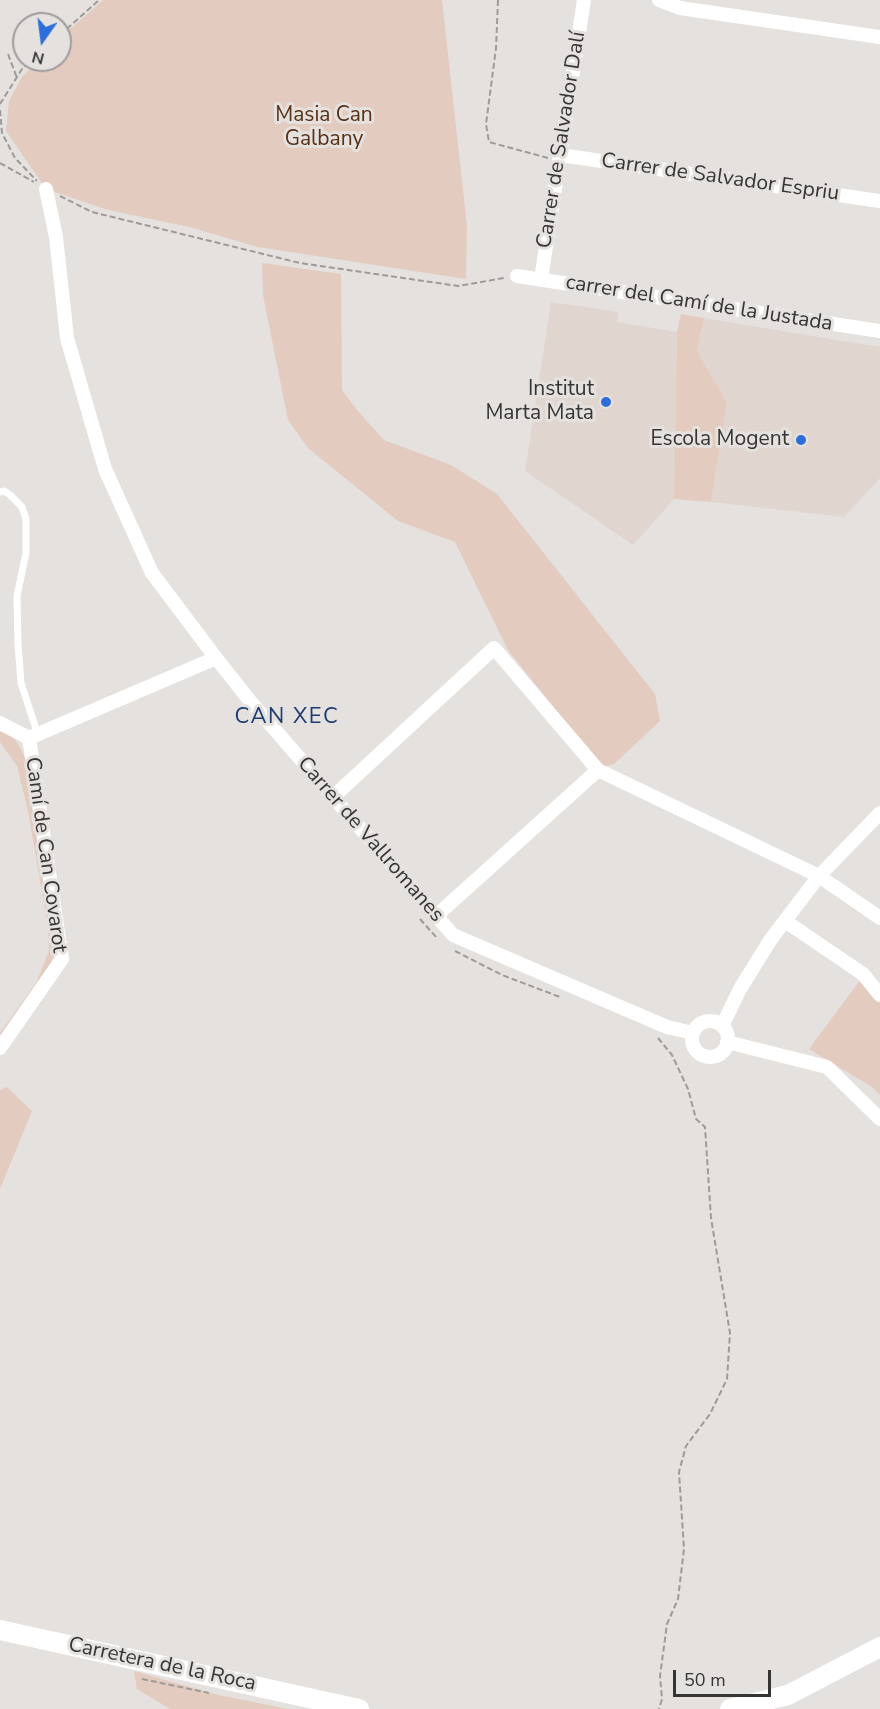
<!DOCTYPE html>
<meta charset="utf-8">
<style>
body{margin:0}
#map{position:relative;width:880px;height:1709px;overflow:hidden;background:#e5e1df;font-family:"Nunito Sans",sans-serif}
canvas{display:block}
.north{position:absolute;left:12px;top:12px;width:60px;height:60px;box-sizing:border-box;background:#e5e1df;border:2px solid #9f9c9b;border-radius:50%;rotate:194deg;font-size:16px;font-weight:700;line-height:24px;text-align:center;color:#373534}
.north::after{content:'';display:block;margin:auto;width:21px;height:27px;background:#2e6edb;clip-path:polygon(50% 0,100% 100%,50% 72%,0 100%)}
.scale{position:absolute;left:673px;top:1670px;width:98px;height:27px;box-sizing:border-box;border:3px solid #373534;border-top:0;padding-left:8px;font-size:18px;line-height:21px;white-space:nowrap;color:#373534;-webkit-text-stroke:4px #e5e1df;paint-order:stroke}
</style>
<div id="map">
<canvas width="880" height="1709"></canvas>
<div class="north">N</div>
<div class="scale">50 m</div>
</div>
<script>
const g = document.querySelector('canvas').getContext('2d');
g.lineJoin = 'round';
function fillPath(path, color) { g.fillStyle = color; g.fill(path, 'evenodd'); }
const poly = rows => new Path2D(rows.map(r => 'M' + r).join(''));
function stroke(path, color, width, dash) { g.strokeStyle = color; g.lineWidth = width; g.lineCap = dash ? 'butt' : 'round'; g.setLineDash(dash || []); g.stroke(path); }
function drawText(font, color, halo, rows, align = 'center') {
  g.font = font + ' "Nunito Sans",sans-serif'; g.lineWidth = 6; g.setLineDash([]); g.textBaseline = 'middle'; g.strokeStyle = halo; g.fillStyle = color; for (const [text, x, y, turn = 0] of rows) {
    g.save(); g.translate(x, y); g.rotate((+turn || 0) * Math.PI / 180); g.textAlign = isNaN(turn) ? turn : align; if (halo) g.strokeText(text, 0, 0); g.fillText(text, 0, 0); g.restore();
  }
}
fillPath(poly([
 [551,302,618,312,617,322,677,332,674,499,633,545,525,471],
 [704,318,880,347,880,478,844,517,711,502,727,402,697,351]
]), '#e1d5cf');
fillPath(poly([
 [103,0,442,0,467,226,466,279,258,247,189,227,108,210,46,189,6,131,9,101,22,77,39,60,60,60,60,38],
 [262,263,341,274,342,390,357,410,384,440,451,465,497,494,655,694,660,721,614,764,601,767,508,650,455,542,398,521,308,448,288,420,263,295],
 [681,314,704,318,697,351,727,402,711,502,674,499,677,332],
 [0,727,15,739,26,759,55,952,48,975,0,1044,0,1033,36,983,49,951,48,927,28,811,17,766,0,742],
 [861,979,880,1000,880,1095,872,1087,809,1049],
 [7,1087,32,1111,0,1189,0,1090],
 [134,1671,218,1695,288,1709,170,1709,137,1689]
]), '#e3cbbf');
stroke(poly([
 [498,0,496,48,486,124,489,142,548,158],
 [60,35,99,0],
 [8,54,17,78],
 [0,104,22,69,32,60],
 [0,110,2,133,15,158,37,181],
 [0,163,34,182],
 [60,196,92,212,300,263,458,286,504,278],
 [420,919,436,937],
 [455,951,502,975,560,997],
 [658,1038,672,1055,688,1089,696,1119,705,1127,711,1218,730,1333,727,1379,710,1414,686,1446,679,1472,684,1549,678,1599,667,1624,660,1676,662,1699,659,1709],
 [142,1679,209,1693]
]), '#9d9a98', 2, [6, 3]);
stroke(poly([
 [0,492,4,491,10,495,22,507,26,519,26,553,17,596,18,644,21,683,38,735]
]), '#fff', 7);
stroke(poly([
 [659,0,680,8,880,37],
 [560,155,880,201],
 [46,189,56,237,67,338,105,469,152,573,216,658,250,701,453,935,667,1027,693,1033],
 [517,276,880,331],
 [541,279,584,0],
 [0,723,29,738],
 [29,738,216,658],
 [333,797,494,648,598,770,819,876,880,918],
 [436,916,598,770],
 [785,921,863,974,880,995],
 '692 1039a18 18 0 1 1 36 0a18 18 0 1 1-36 0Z',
 [722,1026,740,989,771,939,819,876,880,813],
 [727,1042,827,1067,880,1119],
 [0,1048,62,959,29,738]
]), '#fff', 14);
stroke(poly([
 [0,1630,359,1709],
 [730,1709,788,1695,880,1647]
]), '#fff', 20);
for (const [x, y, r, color] of [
 [606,402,6,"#2e6edb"],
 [801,440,6,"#2e6edb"]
]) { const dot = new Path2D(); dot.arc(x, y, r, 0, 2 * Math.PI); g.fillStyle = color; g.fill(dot); stroke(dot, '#e5e1df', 2); }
drawText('21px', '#583016', '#e5e1df', [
 ["Masia Can",324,116],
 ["Galbany",324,140]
]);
drawText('21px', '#373534', '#e5e1df', [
 ["Carrer de Salvador Dalí",562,140,-81],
 ["Carrer de Salvador Espriu",720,178,8],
 ["carrer del Camí de la Justada",699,304,9],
 ["Carrer de Vallromanes",370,840,49],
 ["Camí de Can Covarot",45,855,82],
 ["Carretera de la Roca",162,1665,12]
]);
drawText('21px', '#373534', '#e5e1df', [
 ["Institut",594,390],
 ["Marta Mata",594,414],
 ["Escola Mogent",789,440]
], 'right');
g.letterSpacing = '1.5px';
drawText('22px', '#1d3c72', '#e5e1df', [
 ["CAN XEC",287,718]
]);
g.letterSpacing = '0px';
</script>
